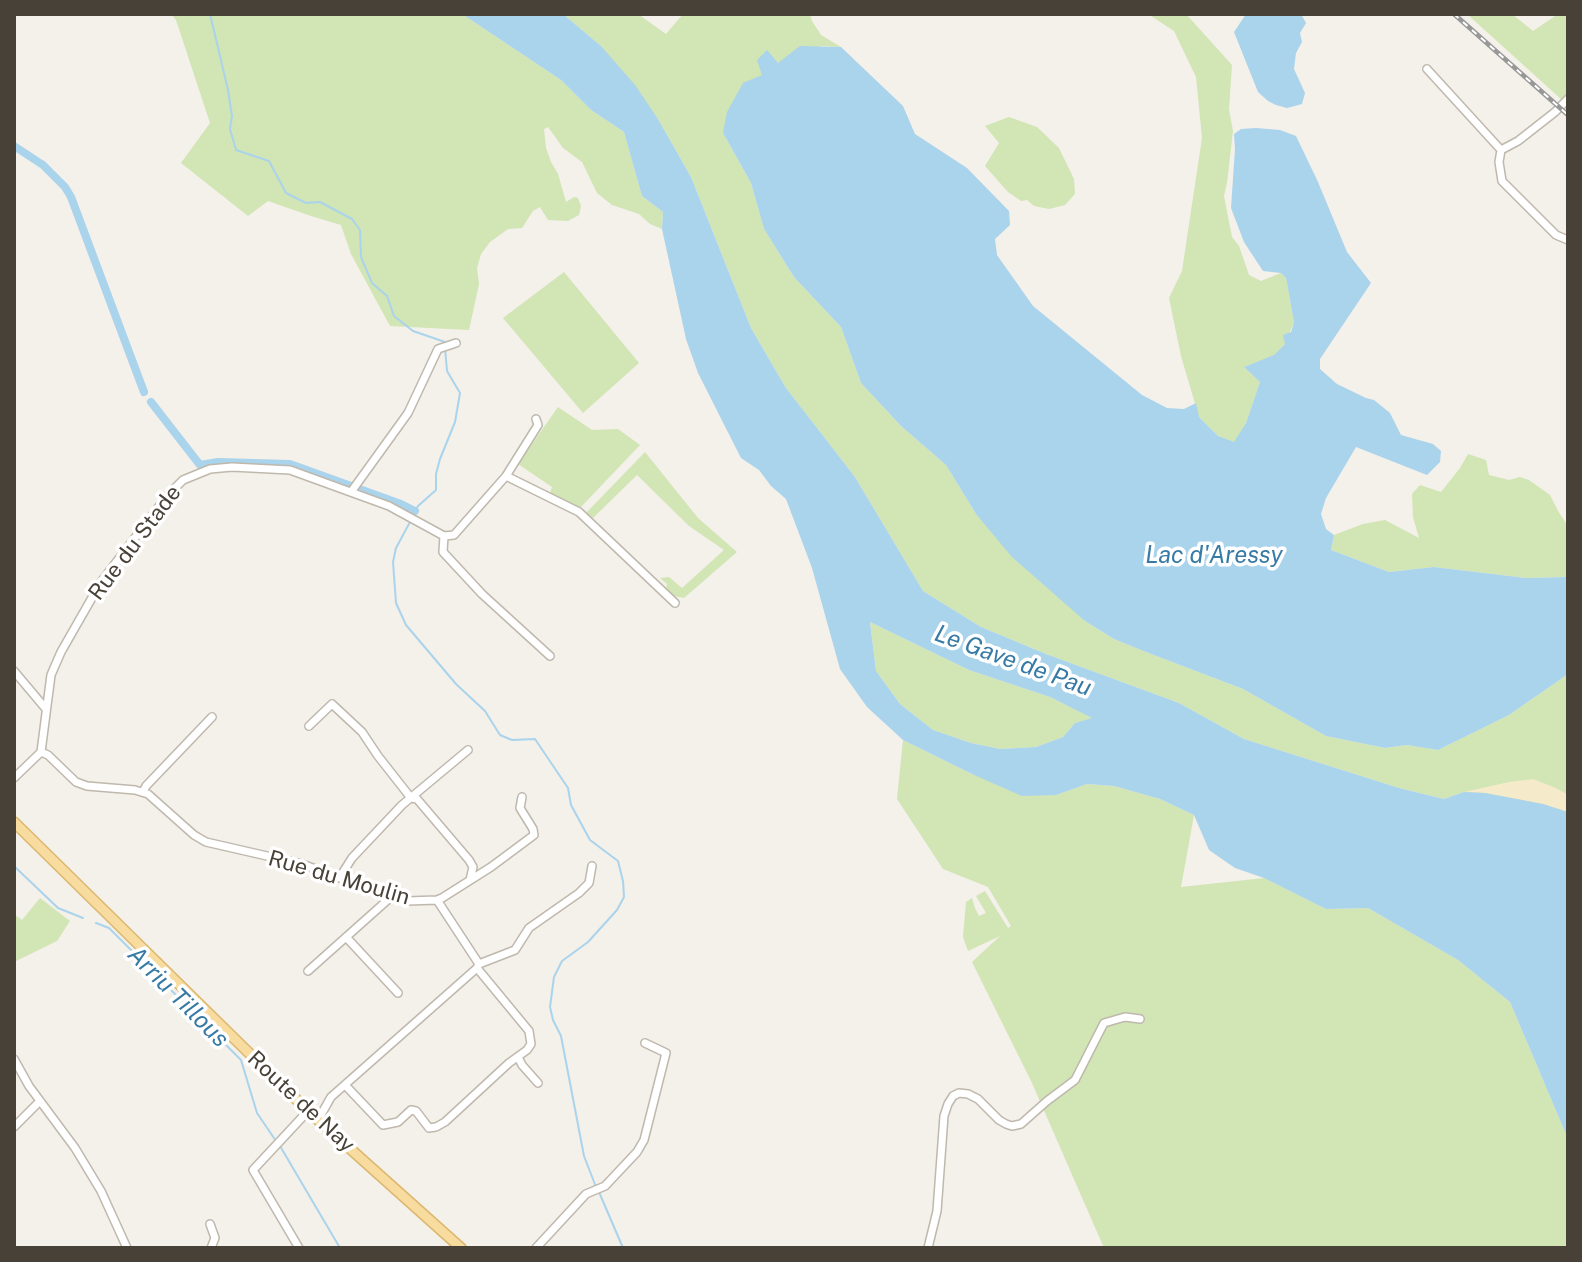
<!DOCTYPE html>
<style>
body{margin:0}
#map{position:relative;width:1582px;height:1262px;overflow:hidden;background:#f4f0ea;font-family:"Public Sans",sans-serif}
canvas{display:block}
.frame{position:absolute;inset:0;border:16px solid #474138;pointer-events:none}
</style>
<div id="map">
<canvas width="1582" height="1262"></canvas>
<div class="frame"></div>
</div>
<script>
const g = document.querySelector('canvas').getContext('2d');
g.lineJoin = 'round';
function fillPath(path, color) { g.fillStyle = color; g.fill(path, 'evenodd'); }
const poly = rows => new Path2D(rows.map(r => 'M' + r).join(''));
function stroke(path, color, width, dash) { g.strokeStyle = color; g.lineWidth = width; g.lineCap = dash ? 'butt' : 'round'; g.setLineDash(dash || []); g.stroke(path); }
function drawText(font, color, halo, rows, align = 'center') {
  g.font = font + ' "Public Sans",sans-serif'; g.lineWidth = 7; g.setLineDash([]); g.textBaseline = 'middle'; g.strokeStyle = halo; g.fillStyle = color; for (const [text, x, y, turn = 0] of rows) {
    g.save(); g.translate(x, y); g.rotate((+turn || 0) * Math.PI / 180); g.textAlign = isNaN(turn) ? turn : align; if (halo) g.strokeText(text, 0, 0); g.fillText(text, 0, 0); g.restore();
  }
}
fillPath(poly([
 [171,14,462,14,561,80,591,110,624,132,642,196,663,212,662,229,650,224,639,214,612,205,597,193,582,162,563,148,548,127,544,129,546,148,551,162,558,174,566,202,574,197,578,198,581,206,579,215,568,221,548,220,540,207,533,211,522,228,508,229,490,242,481,254,477,268,479,284,469,330,390,326,351,254,341,225,311,216,268,201,248,216,181,163,210,123,176,20],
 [563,14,638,14,666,34,683,14,810,14,812,21,821,35,841,47,820,46,778,63,766,51,763,75,723,133,751,183,764,229,794,277,841,327,861,383,901,426,946,465,976,514,1085,621,1114,639,1146,652,1243,689,1326,736,1385,748,1407,745,1438,750,1509,715,1568,674,1568,812,1543,804,1464,792,1444,799,1399,788,1244,739,1179,703,1046,654,981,627,923,591,855,477,786,388,751,328,691,177,658,119,601,46],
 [1148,14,1186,14,1232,65,1229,109,1233,131,1227,183,1224,196,1232,237,1239,246,1249,275,1261,281,1281,273,1286,278,1294,322,1285,344,1274,356,1244,367,1260,382,1246,423,1235,443,1218,436,1199,417,1181,356,1169,298,1182,271,1202,138,1196,77,1174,31],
 [1467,14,1512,14,1533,31,1558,14,1568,14,1568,95,1562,100],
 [1009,117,1037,127,1059,148,1074,179,1075,194,1065,205,1049,209,1034,206,1027,200,1021,201,1008,192,985,166,999,143,985,126],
 [564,272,639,363,583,413,503,318],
 [558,407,592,430,618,429,640,445,580,508,550,493,552,487,518,464],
 [645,452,698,518,737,552,684,598,674,596,666,589,667,584,660,578,669,577,682,588,724,550,689,526,637,475,593,518,586,513],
 [1468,454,1486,460,1489,475,1509,480,1520,477,1529,480,1550,495,1558,511,1568,526,1568,577,1526,578,1434,567,1389,572,1331,550,1334,535,1363,524,1385,520,1419,538,1413,517,1412,494,1420,485,1441,492,1460,468],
 [870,622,969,670,1050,697,1093,718,1075,723,1063,737,1036,747,1000,749,971,743,933,730,900,704,876,671],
 [903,740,972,774,1056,795,1087,784,1114,786,1160,799,1194,815,1181,887,1264,878,1326,909,1368,908,1458,960,1510,1002,1568,1139,1568,1248,1104,1248,1032,1083,972,962,1000,936,968,951,963,937,966,902,972,898,975,908,979,916,986,913,976,896,985,891,1008,928,1011,926,988,887,943,869,897,799],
 [40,898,70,921,57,941,14,962,14,914,22,920]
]), '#d1e5b5');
fillPath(poly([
 [1533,779,1556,788,1568,795,1568,812,1543,804,1485,793,1464,792,1509,782]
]), '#f5eac9');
fillPath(poly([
 [462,14,563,14,601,46,635,85,658,119,691,177,751,328,786,388,855,477,923,591,981,627,1046,654,1179,703,1244,739,1399,788,1444,799,1464,792,1485,793,1543,804,1568,812,1568,1139,1510,1002,1458,960,1368,908,1326,909,1264,878,1235,868,1209,850,1194,815,1160,799,1114,786,1087,784,1056,795,1022,796,972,774,903,740,867,707,840,669,812,568,786,499,771,486,759,470,741,458,698,373,686,339,662,229,663,212,642,196,624,132,591,110,561,80],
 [870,622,969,670,1050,697,1092,718,1075,723,1063,737,1036,747,1000,749,971,743,933,730,900,704,876,671],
 [1246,14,1301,14,1306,23,1300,33,1302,42,1296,53,1294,69,1305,93,1302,104,1287,108,1276,105,1268,101,1258,92,1234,32],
 [800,46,841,47,903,106,915,134,967,168,1009,211,1010,225,995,239,997,255,1033,306,1142,395,1167,408,1184,409,1196,403,1199,417,1218,436,1234,442,1246,423,1260,382,1244,367,1274,355,1285,344,1283,335,1291,332,1294,322,1286,278,1281,273,1263,271,1244,242,1231,208,1235,149,1234,134,1241,129,1256,128,1280,130,1296,136,1318,182,1347,252,1371,283,1320,359,1320,369,1337,384,1366,398,1374,400,1390,413,1401,435,1433,444,1441,451,1440,462,1427,475,1356,447,1326,498,1321,514,1326,529,1334,535,1331,550,1389,572,1434,567,1526,578,1568,577,1568,674,1509,715,1438,750,1407,745,1385,748,1326,736,1243,689,1146,652,1114,639,1085,621,1012,557,976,514,946,465,901,426,861,383,841,327,794,277,764,229,751,183,723,133,727,112,743,83,762,75,757,60,767,50,778,63]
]), '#aad3ec');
stroke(poly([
 [210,14,228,90,232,116,230,129,236,150,269,161,286,193,306,203,320,202,352,219,360,230,361,257,372,283,387,296,394,316,413,331,445,342],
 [412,516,418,506,436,490,436,474,440,459,455,422,460,393,447,371,445,348],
 [410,522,396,548,393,562,396,603,406,625,456,684,485,711,500,735,512,740,535,739,568,788,571,805,590,840,618,861,623,881,624,897,617,910,588,942,562,961,554,977,550,1007,553,1020,561,1036,584,1156,596,1187],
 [14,866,58,908,83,918],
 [96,923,109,928,241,1060,257,1113,276,1141],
 [280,1146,340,1248],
 [599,1192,623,1248]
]), '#aad3ec', 2);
stroke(poly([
 [14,146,43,165,65,187,71,197,144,392],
 [151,402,200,465,218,462,290,464,401,504,415,511]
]), '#aad3ec', 8);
const minor = poly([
 [1427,69,1501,150],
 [1568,99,1555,112,1518,141,1501,150,1499,162,1502,181,1556,235,1568,240],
 [506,476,579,512,675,603],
 [351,492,408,413,438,349,456,343],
 [444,536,443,552,482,594,550,656],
 [14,671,46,709],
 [309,726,332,704,362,732,378,756,411,798,417,799,469,860,473,867,470,880],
 [41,752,48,755,76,782,87,786,135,790,148,794,194,835,206,842,302,864,391,897,407,901,437,900,479,964,515,950,529,928,579,893,589,883,592,866],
 [14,778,41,752,51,675,61,652,101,582,167,496,183,480,210,469,232,467,290,470,389,506,444,536,454,535,506,476,538,425,536,419],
 [143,792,146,786,212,717],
 [340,877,352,858,402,805,468,750],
 [437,900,442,898,491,867,534,835,533,829,520,808,522,797],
 [346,937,398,993],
 [308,971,391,897],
 [518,1057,522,1065,538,1083],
 [14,1059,29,1086,75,1148,101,1191,127,1248],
 [345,1085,383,1125,398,1122,411,1110,416,1111,429,1128,436,1127,445,1122,509,1063,527,1050,531,1044,529,1031,477,968],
 [318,1120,331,1097,477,968,479,964],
 [14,1127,40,1101],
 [210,1224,215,1238,211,1248],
 [299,1248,253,1170,308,1111],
 [536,1248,586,1194,605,1186,637,1152,644,1140,666,1053,645,1043],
 [928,1248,937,1211,944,1116,948,1104,953,1096,959,1093,968,1094,978,1099,999,1120,1006,1124,1012,1126,1021,1124,1047,1101,1075,1080,1104,1023,1125,1017,1140,1019]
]);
const major = poly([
 [14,822,308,1111,461,1248]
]);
stroke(minor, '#bfb8ad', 10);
stroke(major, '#dcb86f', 12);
stroke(minor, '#fff', 7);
stroke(major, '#f8db9f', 9);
const rail = poly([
 [1454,14,1568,115]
]);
stroke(rail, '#989898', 5);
stroke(rail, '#fff', 2, [6]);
drawText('22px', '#474138', '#fff', [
 ["Rue du Stade",135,543,-53],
 ["Rue du Moulin",339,878,16],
 ["Route de Nay",301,1102,43]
]);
drawText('italic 24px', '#367aa5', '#fff', [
 ["Lac d'Aressy",1214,556],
 ["Le Gave de Pau",1013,661,20],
 ["Arriu Tillous",178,997,45]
]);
</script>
